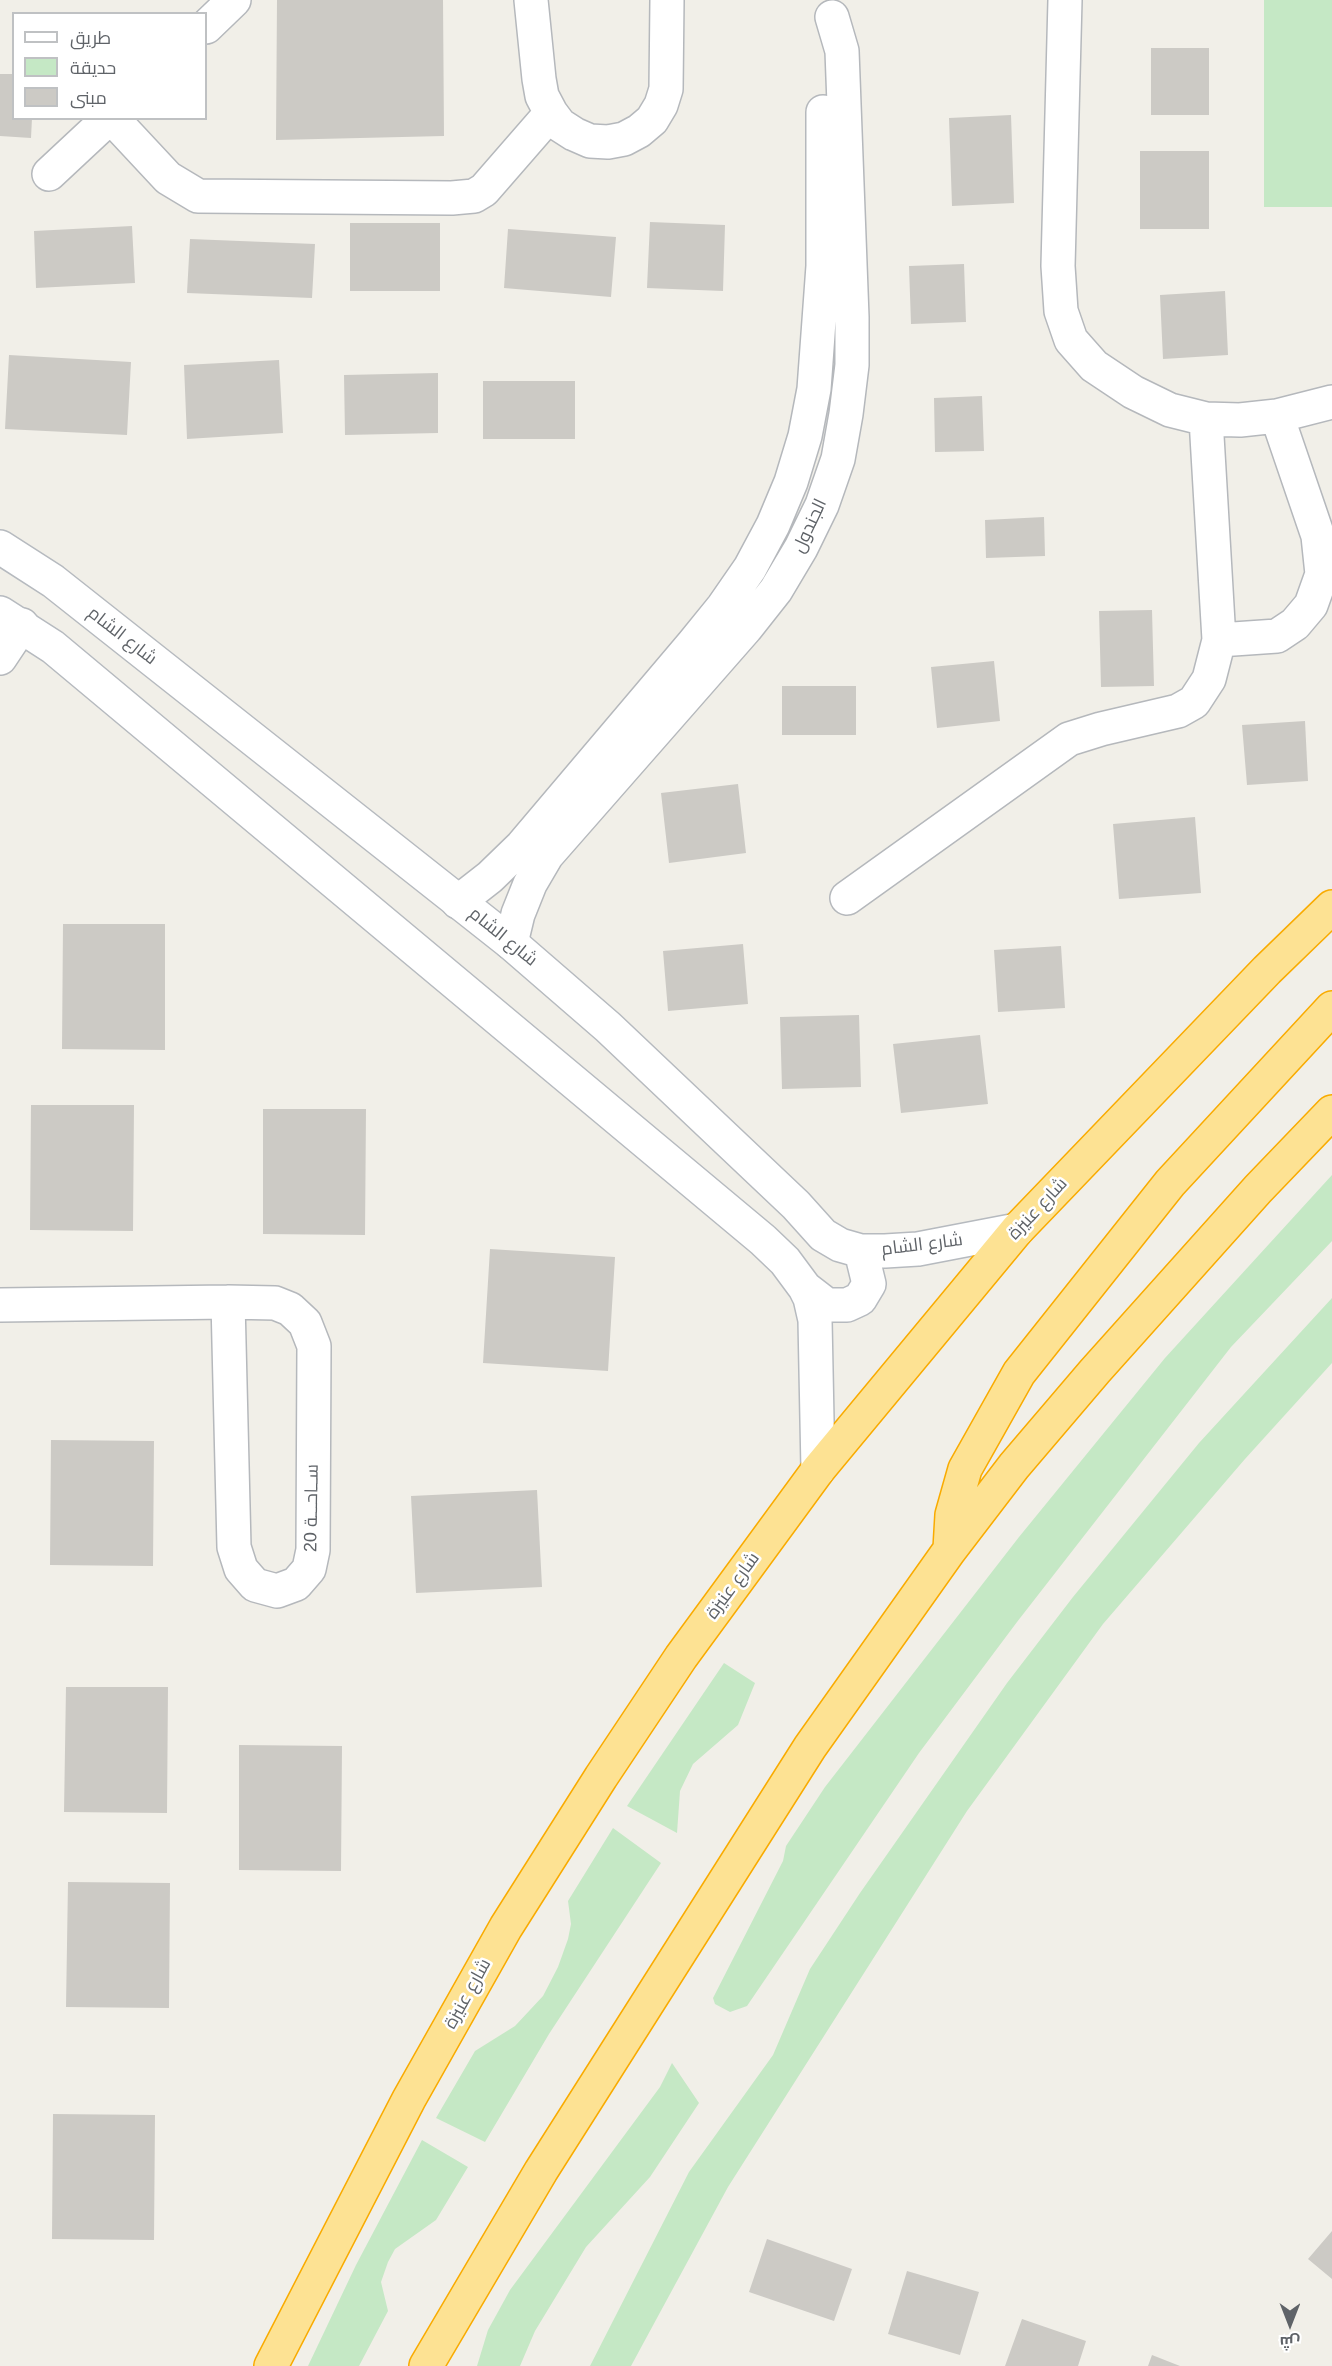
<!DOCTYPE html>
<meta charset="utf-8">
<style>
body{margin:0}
#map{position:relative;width:1332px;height:2366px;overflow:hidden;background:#f1efe8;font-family:Arial,Cairo,sans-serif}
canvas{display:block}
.legend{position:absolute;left:12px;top:12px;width:195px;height:108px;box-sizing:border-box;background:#fff;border:2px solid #bfc1c3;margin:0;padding:8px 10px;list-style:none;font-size:18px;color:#5f6368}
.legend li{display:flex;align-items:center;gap:12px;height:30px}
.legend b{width:30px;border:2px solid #bfc1c3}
.north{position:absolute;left:1260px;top:2294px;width:60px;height:60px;-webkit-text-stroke:4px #fff;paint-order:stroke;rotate:180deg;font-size:16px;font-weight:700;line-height:24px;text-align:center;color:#5f6368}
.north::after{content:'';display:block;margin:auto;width:21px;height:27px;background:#5f6368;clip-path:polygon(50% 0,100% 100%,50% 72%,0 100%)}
</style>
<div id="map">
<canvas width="1332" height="2366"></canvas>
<ul class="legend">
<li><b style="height:8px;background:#fff"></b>طريق</li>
<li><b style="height:16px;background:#c5e8c5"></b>حديقة</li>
<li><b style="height:16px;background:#cccac5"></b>مبنى</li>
</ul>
<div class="north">ش</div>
</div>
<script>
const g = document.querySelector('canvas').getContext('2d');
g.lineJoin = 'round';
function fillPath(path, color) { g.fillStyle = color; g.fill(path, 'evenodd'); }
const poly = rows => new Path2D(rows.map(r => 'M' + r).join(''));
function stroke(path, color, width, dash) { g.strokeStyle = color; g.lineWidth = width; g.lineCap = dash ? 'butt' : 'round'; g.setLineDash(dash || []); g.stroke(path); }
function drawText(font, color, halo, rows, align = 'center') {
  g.font = font + ' Arial,Cairo,sans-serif'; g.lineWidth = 5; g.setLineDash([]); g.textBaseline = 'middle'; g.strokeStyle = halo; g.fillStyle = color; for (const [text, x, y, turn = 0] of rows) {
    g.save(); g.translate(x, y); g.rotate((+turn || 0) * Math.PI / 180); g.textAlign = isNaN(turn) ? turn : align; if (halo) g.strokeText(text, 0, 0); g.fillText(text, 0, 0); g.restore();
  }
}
fillPath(poly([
 [1264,0,1332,0,1332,207,1264,207],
 [1332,1175,1332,1241,1231,1347,1017,1622,919,1753,747,2006,730,2012,715,2004,713,1998,783,1861,786,1846,825,1787,1019,1537,1165,1358],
 [1332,1298,1332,1363,1245,1459,1103,1624,967,1811,728,2187,631,2366,590,2366,689,2172,773,2055,810,1969,860,1893,1007,1683,1073,1597,1199,1443],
 [724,1663,755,1683,738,1725,693,1764,680,1791,677,1833,627,1806],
 [613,1828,661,1863,549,2034,485,2142,436,2118,475,2051,515,2026,543,1996,558,1967,568,1939,571,1924,568,1901],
 [672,2063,699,2103,650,2177,586,2247,535,2331,520,2366,477,2366,488,2330,510,2290,660,2087],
 [422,2140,468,2167,436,2220,395,2249,388,2262,381,2282,388,2311,359,2366,308,2366,356,2265]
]), '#c5e8c5');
fillPath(poly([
 [277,0,443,0,444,136,276,140],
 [1151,48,1209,48,1209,115,1151,115],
 [0,74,14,74,14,118,32,118,31,138,0,136],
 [1011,115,1014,203,952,206,949,118],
 [1140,151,1209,151,1209,229,1140,229],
 [650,222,725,225,723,291,647,288],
 [350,223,440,223,440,291,350,291],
 [132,226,135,283,36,288,34,231],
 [508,229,616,237,611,297,504,288],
 [190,239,315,244,312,298,187,293],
 [964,264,966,322,911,324,909,266],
 [1225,291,1228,355,1163,359,1160,295],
 [9,355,131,362,127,435,5,429],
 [279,360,283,433,187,439,184,365],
 [438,373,438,433,345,435,344,375],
 [483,381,575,381,575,439,483,439],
 [982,396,984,451,935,452,934,398],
 [1044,517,1045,556,986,558,985,520],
 [1152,610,1154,686,1101,687,1099,611],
 [994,661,1000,721,937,728,931,667],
 [782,686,856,686,856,735,782,735],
 [1305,721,1308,781,1247,785,1242,725],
 [738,784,746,853,669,863,661,793],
 [1195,817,1201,893,1119,899,1113,824],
 [63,924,165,924,165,1050,62,1049],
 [743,944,748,1004,668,1011,663,951],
 [1061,946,1065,1008,998,1012,994,950],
 [859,1015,861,1087,782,1089,780,1017],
 [980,1035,988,1104,901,1113,893,1044],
 [31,1105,134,1105,133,1231,30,1230],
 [263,1109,366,1109,365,1235,263,1234],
 [490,1249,615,1257,608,1371,483,1363],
 [51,1440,154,1441,153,1566,50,1565],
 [537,1490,542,1587,416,1593,411,1496],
 [66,1687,168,1687,167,1813,64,1812],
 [239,1745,342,1746,341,1871,239,1870],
 [68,1882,170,1883,169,2008,66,2007],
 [53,2114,155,2115,154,2240,52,2239],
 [1332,2231,1332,2279,1308,2259],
 [767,2239,852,2269,834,2321,749,2292],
 [907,2271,979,2292,960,2355,888,2334],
 [1022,2319,1086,2341,1078,2366,1005,2366],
 [1152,2355,1180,2366,1148,2366]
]), '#cccac5');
const street = poly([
 [531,0,539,79,542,96,551,113,560,125,574,134,590,141,608,142,624,139,639,131,652,120,661,105,666,89,667,0],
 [1065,0,1058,266,1061,311,1071,340,1094,366,1133,392,1170,410,1206,419,1240,420,1277,416,1332,402],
 [206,27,234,0],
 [112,118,168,178,198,196,452,198,474,196,484,190,551,113],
 [49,174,109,118],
 [1219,640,1277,636,1295,624,1311,605,1322,574,1318,536,1277,416],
 [0,658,22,625],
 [847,898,1069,739,1101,729,1178,711,1194,702,1209,679,1219,640,1206,419],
 [458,902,490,877,522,846,693,644,723,607,750,568,773,525,791,482,805,436,814,389,823,266,823,112],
 [511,943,518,914,530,884,547,855,746,628,776,590,801,548,822,505,838,459,846,414,852,365,852,317,842,51,832,17],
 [228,1302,275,1303,290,1309,305,1323,314,1346,313,1550,309,1569,296,1584,277,1591,255,1585,241,1569,234,1547,228,1302],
 [0,1305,228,1302]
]);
const secondary = poly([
 [0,547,53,581,511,943,608,1027,796,1205,823,1235,840,1245,861,1251,885,1251,918,1249,1017,1230],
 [0,613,53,647,763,1240,785,1261,805,1288,810,1298,815,1320,818,1470],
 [805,1288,827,1305,847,1305,860,1299,869,1284,861,1251]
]);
const highway = poly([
 [950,1549,952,1515,965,1469,1019,1373,1170,1183,1332,1008],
 [271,2366,409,2099,506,1927,601,1777,681,1657,818,1470,1017,1230,1267,970,1332,907],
 [426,2366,541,2171,810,1747,949,1551,1014,1466,1095,1371,1258,1189,1332,1112]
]);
stroke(street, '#b5b8bc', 36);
stroke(secondary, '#b6babf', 36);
stroke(highway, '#f9ab00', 36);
stroke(street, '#fff', 33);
stroke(secondary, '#fff', 33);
stroke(highway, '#fde293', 33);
drawText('18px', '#5f6368', '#fff', [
 ["الجندول",810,526,-65],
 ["شارع الشام",122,636,38],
 ["شارع الشام",503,937,39],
 ["شارع عنيزة",1038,1209,-47],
 ["شارع الشام",922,1245,-7],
 ["ســاحـــة 20",312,1508,-89],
 ["شارع عنيزة",733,1586,-54],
 ["شارع عنيزة",468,1994,-61]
]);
</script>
